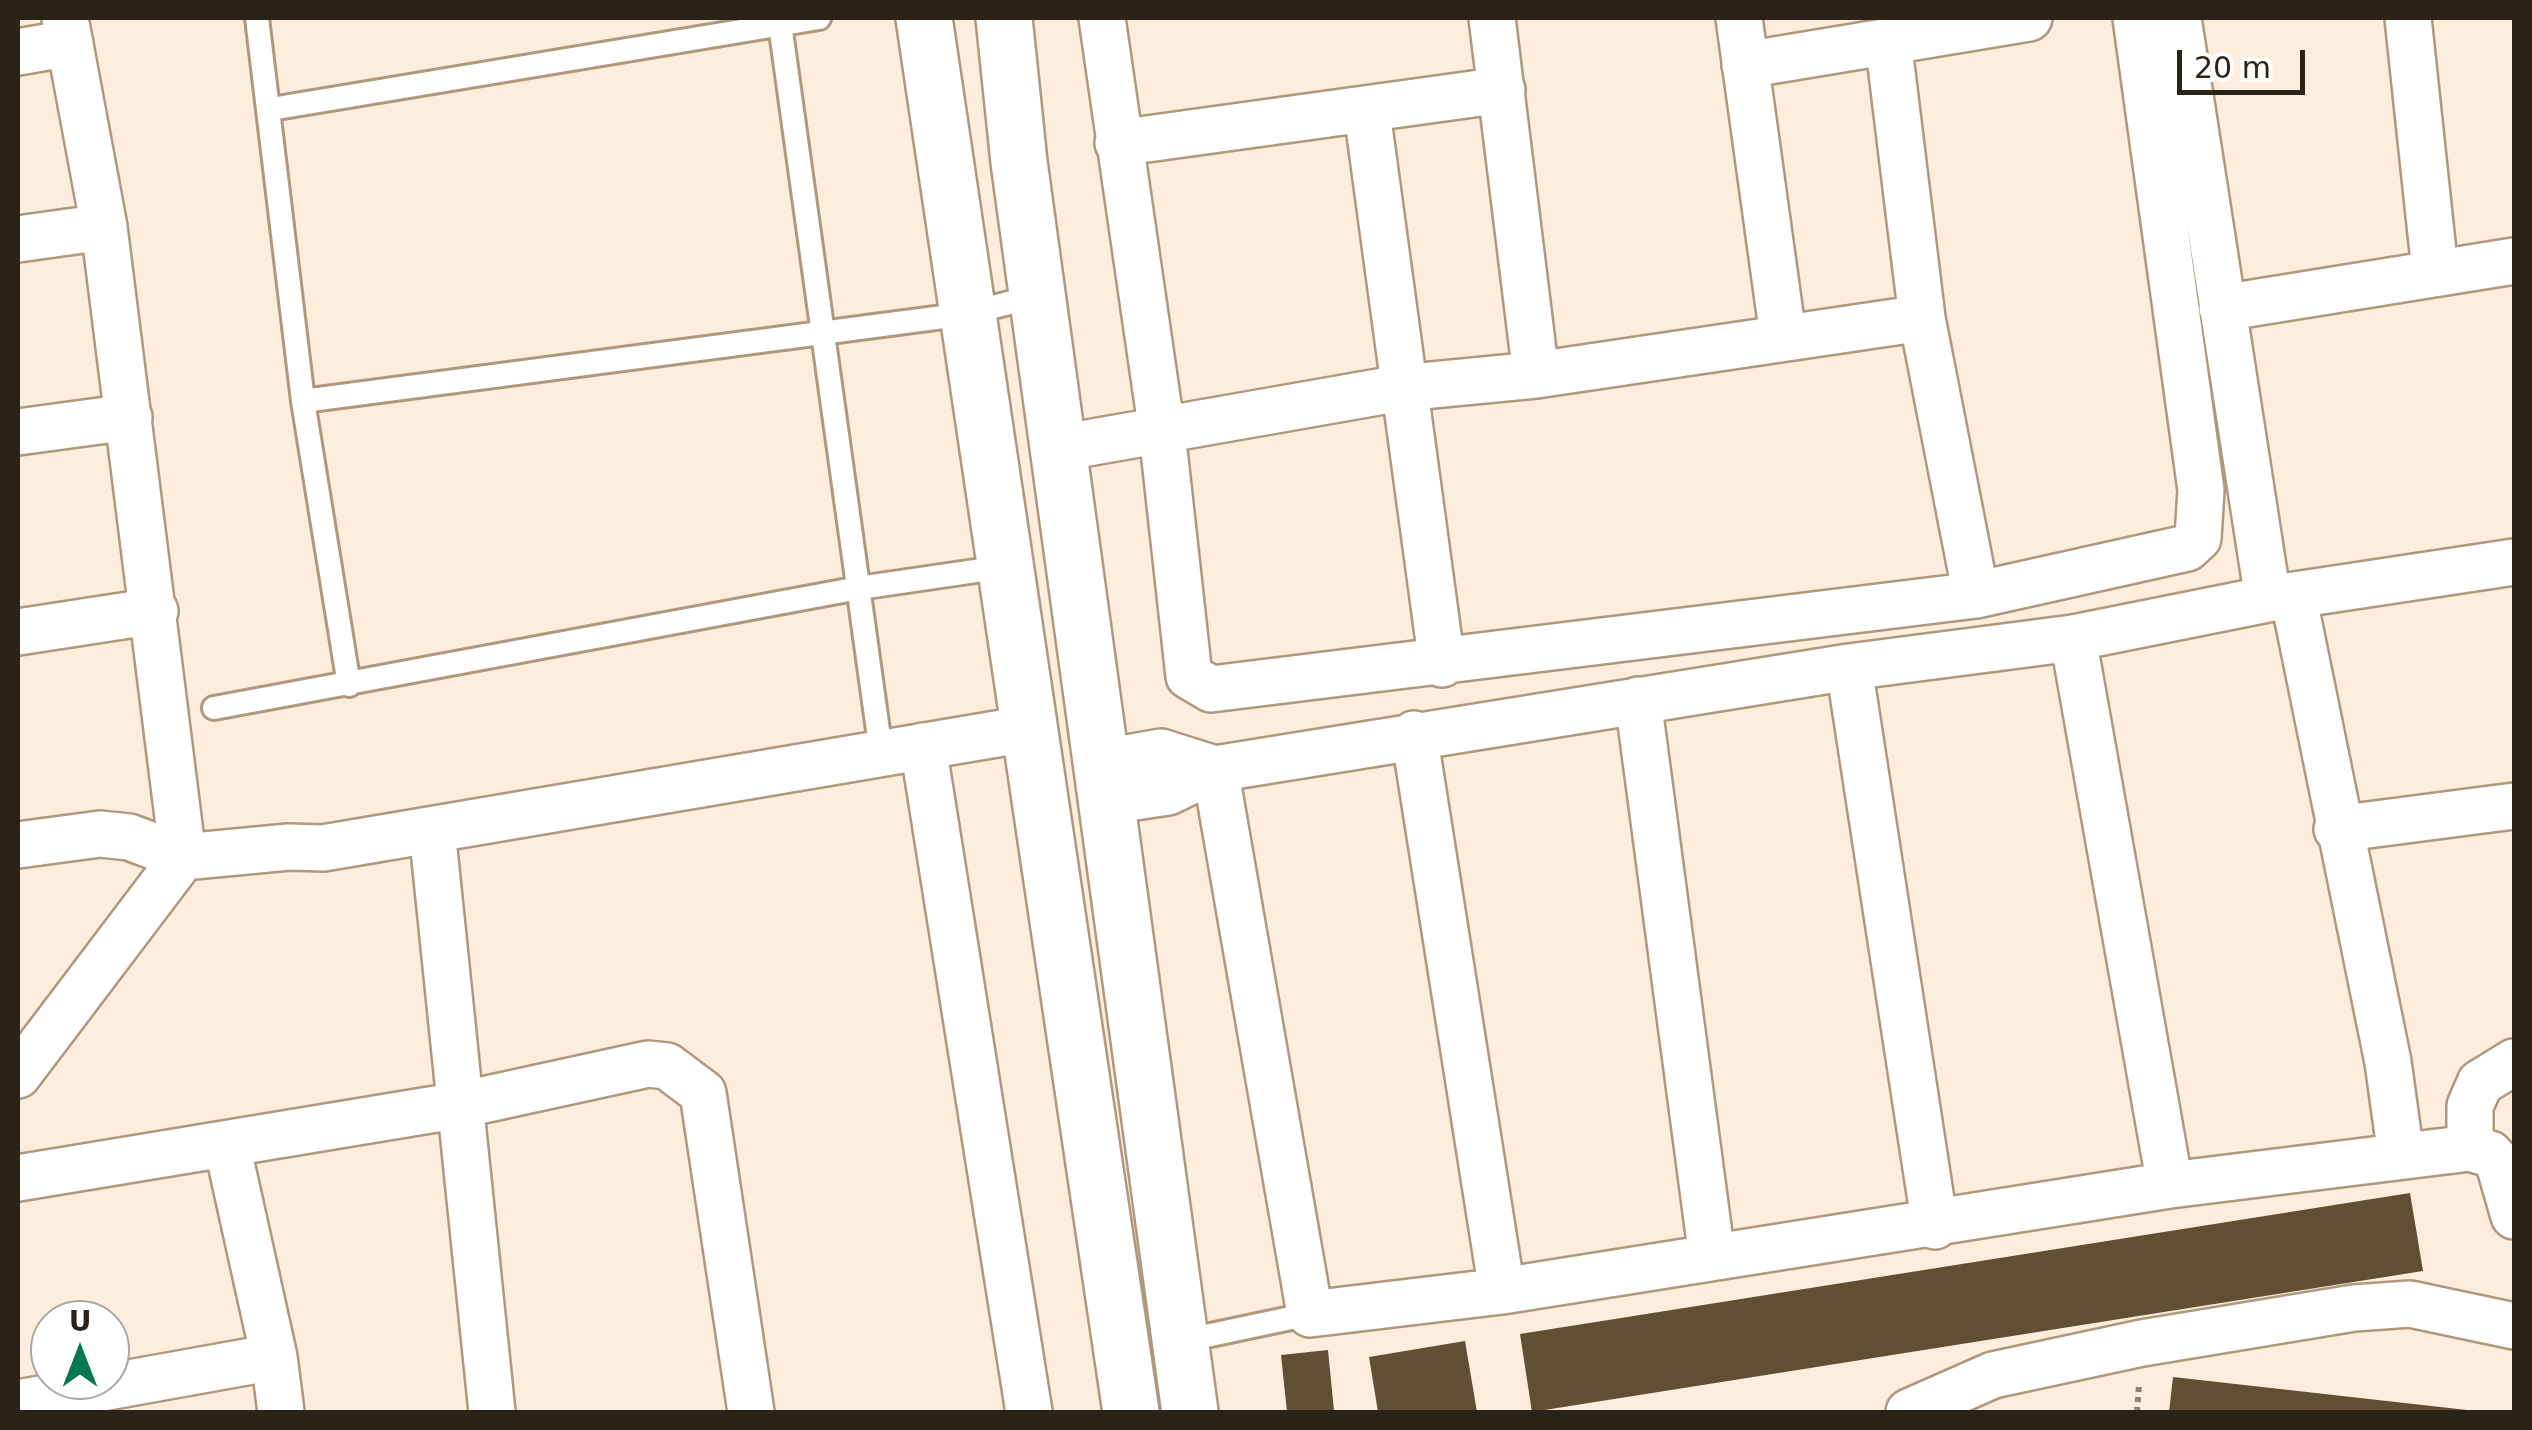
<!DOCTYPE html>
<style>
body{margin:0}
#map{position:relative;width:2532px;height:1430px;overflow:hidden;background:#fceddc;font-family:"DejaVu Sans",sans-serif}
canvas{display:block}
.frame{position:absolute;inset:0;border:20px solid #2b2218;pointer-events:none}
.north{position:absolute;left:30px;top:1300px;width:100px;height:100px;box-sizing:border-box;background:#fff;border:2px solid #aaa7a3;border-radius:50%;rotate:0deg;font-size:28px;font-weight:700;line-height:40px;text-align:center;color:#2b2218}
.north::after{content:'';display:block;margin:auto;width:35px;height:45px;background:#057751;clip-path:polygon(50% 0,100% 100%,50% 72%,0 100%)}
.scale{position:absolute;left:2177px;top:50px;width:128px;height:45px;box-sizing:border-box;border:5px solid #2b2218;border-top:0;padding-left:12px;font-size:30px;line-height:35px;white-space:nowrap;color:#2b2218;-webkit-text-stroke:8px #fff;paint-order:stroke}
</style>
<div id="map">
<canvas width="2532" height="1430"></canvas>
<div class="frame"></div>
<div class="north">U</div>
<div class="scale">20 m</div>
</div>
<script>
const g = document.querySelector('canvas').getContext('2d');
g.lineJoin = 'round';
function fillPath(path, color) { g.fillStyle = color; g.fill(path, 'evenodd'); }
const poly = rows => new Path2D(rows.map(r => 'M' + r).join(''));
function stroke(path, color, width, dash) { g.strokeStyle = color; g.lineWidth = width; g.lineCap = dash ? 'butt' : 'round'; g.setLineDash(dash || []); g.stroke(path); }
fillPath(poly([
 [2410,1193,2423,1271,1532,1412,1520,1334],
 [1465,1341,1477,1412,1378,1412,1369,1357],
 [1328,1350,1334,1411,1287,1412,1281,1355],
 [2173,1377,2467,1410,2467,1412,2169,1412]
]), '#624d35');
const lane = poly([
 [257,18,303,401,349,685],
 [780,24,881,752],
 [271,109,819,18],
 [303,401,966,314,1036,296],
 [214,708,859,588,1003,567],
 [1182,1341,1310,1314]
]);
const street = poly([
 [1102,18,1162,432,1189,676,1211,689,1976,595,2187,548,2198,538,2201,490,2136,18],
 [1492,18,1536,375],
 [1739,18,1783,336],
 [2178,18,2268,599],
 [2408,18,2435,271],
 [1888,40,1922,318,1976,595],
 [18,52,70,43],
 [1745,65,2029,18],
 [1367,112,1442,664],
 [1118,143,1502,90],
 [18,239,104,227],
 [2222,308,2514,261],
 [18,432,129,417],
 [1059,448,1401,388,1536,375,1922,318],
 [2293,595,2388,1062,2401,1156],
 [18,632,155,611],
 [2073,638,2170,1185],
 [1849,667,1935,1226],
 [1638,700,1712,1257],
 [1414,734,1502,1291,2170,1185,2470,1148,2490,1154,2499,1164,2514,1216],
 [923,746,1029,1412],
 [1104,762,1161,752,1215,769],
 [1108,801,1168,792,1215,769],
 [2337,829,2514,806],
 [432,830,492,1412],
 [18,845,100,834,129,837,183,857,289,847,323,848,1026,729],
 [18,1075,183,857,104,227,65,18],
 [227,1145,274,1357,281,1412],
 [2470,1148,2470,1106,2480,1083,2514,1062],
 [18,1178,460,1105,648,1064,667,1066,703,1093,751,1412],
 [1502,1291,1310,1314,1215,769,1849,667,2073,638,2268,599,2514,562],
 [18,1403,274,1357],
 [1909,1412,1993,1375,2142,1343,2354,1308,2410,1304,2514,1326]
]);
const secondary = poly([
 [924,18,1131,1412],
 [1004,18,1019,162,1190,1412]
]);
stroke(lane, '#af987e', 28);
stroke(street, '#af987e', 50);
stroke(secondary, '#af987e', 60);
stroke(poly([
 [2137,1412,2139,1385]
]), '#8d8174', 6, [5, 5]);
stroke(lane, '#fff', 22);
stroke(street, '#fff', 45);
stroke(secondary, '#fff', 55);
</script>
